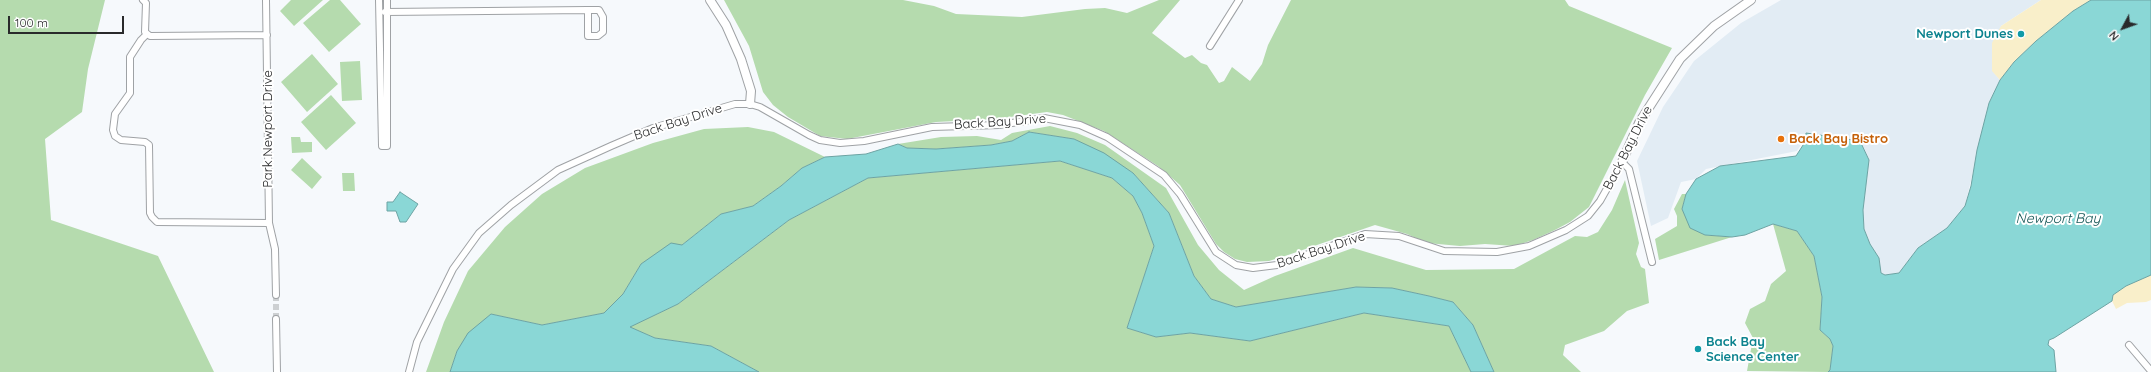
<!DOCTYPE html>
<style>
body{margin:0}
#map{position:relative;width:2151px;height:372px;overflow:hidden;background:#f6f9fc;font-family:Quicksand,sans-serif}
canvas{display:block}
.north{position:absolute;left:2103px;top:8px;width:40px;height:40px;-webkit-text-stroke:3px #fff;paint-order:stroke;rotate:229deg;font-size:11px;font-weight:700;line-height:16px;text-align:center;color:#292a2b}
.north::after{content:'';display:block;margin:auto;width:14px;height:18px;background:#292a2b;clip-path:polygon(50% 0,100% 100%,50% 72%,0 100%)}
.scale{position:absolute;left:8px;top:16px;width:116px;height:18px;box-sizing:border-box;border:2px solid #292a2b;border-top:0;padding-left:5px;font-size:12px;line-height:14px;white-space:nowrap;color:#292a2b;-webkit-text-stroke:3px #fff;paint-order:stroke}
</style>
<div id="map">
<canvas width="2151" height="372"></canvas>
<div class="north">N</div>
<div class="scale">100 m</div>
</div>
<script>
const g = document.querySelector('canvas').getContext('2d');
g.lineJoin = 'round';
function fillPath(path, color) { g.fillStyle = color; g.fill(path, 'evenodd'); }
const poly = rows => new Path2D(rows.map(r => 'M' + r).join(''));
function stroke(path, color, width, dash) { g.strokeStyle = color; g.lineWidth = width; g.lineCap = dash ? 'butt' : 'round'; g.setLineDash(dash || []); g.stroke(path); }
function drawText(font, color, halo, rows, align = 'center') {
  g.font = font + ' Quicksand,sans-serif'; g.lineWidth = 4; g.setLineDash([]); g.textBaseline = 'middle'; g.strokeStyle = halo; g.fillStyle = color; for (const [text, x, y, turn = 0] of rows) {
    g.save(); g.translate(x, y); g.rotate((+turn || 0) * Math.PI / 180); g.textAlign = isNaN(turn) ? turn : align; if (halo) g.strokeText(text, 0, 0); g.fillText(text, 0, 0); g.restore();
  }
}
fillPath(poly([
 [1781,0,2041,0,2001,26,1992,70,2000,80,1989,103,1965,206,1947,228,1918,248,1899,273,1885,275,1881,273,1879,258,1870,244,1864,229,1863,210,1869,159,1860,141,1807,135,1797,151,1706,169,1696,179,1681,182,1668,218,1651,226,1637,161,1663,107,1694,61,1741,23]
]), '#e2ecf4');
fillPath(poly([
 [0,0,105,0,88,69,82,112,45,139,51,220,158,256,214,372,0,372],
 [291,0,323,0,294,26,280,11],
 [330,0,340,0,361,24,329,52,303,23],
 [724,0,903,0,934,6,956,14,1022,17,1085,9,1105,8,1127,13,1159,0,1180,0,1152,33,1185,58,1192,55,1201,63,1207,65,1219,83,1224,81,1232,67,1250,81,1262,64,1268,45,1291,0,1565,0,1569,6,1672,48,1645,95,1589,207,1570,222,1555,230,1533,240,1514,246,1485,244,1460,246,1427,243,1407,234,1375,225,1288,255,1269,261,1247,262,1235,259,1224,252,1216,244,1180,185,1158,166,1104,131,1063,115,1047,112,995,119,936,122,847,139,820,136,788,117,773,105,763,92,749,46],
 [312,54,338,84,307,112,281,82],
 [360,61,362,100,342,101,340,62],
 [331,95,356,123,326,150,301,122],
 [1050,126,1077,133,1105,145,1166,188,1198,245,1219,270,1244,290,1275,276,1353,248,1426,270,1514,269,1575,236,1587,237,1598,232,1612,210,1625,180,1639,243,1636,254,1641,267,1645,269,1649,303,1627,311,1604,331,1565,345,1563,355,1581,372,1494,372,1473,325,1453,302,1429,296,1392,288,1356,287,1236,307,1211,299,1194,276,1169,213,1133,173,1074,139,1029,132,1012,141,991,145,936,149,907,148,898,144,941,137,977,136,1001,140,1012,133],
 [748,127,774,132,825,157,802,168,781,186,753,206,721,214,682,245,641,264,623,294,604,313,542,325,491,314,457,351,450,372,426,372,444,322,468,271,505,227,542,194,585,168,653,143,704,129],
 [291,137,300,137,301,142,312,142,312,152,292,153],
 [302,158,322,177,312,189,291,170],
 [1060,161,1112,178,1133,196,1142,213,1154,246,1127,328,1156,337,1190,333,1250,341,1364,313,1449,326,1471,372,759,372,711,346,655,338,629,327,678,304,789,220,868,178],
 [342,173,354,173,355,191,343,191],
 [1682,194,1686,194,1682,209,1705,235,1732,237,1659,260,1655,239,1677,226,1677,216,1674,209],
 [1773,224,1797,231,1814,256,1822,297,1820,330,1830,339,1833,346,1830,371,1828,372,1747,371,1753,338,1745,323,1750,309,1765,301,1771,284,1786,271]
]), '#b5dbae');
fillPath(poly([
 [2041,0,2091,0,2073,11,2036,41,2014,62,2000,80,1992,71,1992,43,2001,26],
 [2151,275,2151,300,2146,302,2127,303,2116,309,2112,301,2113,295,2126,286]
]), '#f9efca');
const water = poly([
 [2091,0,2151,0,2151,275,2126,286,2113,295,2112,301,2054,338,2049,340,2048,345,2054,350,2056,372,1828,372,1830,370,1833,346,1830,339,1820,330,1822,297,1814,256,1797,231,1773,224,1745,235,1732,237,1705,235,1690,228,1682,209,1686,194,1696,179,1720,166,1796,156,1805,142,1806,133,1860,141,1869,160,1863,210,1864,229,1870,244,1879,258,1881,273,1885,275,1899,273,1918,248,1947,228,1965,206,1971,186,1977,150,1989,103,2000,80,2014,62,2036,41,2073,11,2091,0],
 [1029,132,1074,139,1104,153,1133,173,1169,213,1194,276,1211,299,1236,307,1356,287,1392,288,1429,296,1453,302,1473,325,1494,372,1471,372,1449,326,1364,313,1250,341,1190,333,1156,337,1127,328,1154,246,1142,213,1133,196,1112,178,1060,161,868,178,789,220,678,304,630,327,655,338,711,346,759,372,450,372,457,351,468,333,491,314,542,325,604,313,623,294,641,264,671,243,682,245,721,214,753,206,781,186,802,168,825,157,866,154,898,144,907,148,936,149,991,145,1012,141,1029,132],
 [400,192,418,204,406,222,400,222,396,211,387,211,387,202,393,202,400,192]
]);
fillPath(water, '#8ad7d6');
stroke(water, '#6da3a3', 1);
stroke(poly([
 [276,295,276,319]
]), '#cdd0d2', 6, [6, 3]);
const minor = poly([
 [143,0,146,3,145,32,150,36,267,35],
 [266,0,269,223,275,249,276,295],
 [379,0,382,146,387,146,387,0],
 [385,12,588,10,599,10,603,17,603,32,598,36,588,36,588,10],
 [147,34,141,40,130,57,130,93,115,114,113,130,115,136,121,140,145,142,149,145,150,213,152,217,157,222,269,223],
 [1210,46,1239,0],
 [276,319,277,372],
 [2129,345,2151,371],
 [409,372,417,342,453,269,479,233,511,205,558,170,611,146,653,128,735,104,750,104,760,107,809,135,820,140,840,143,864,141,932,127,999,125,1044,118,1080,125,1107,137,1164,175,1180,194,1216,252,1236,265,1253,268,1277,265,1365,234,1399,236,1444,251,1497,252,1529,246,1566,230,1588,216,1600,201,1622,162,1629,169,1652,262]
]);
const tertiary = poly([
 [710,0,726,25,741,59,751,91,750,104],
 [1622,162,1639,123,1680,59,1714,26,1751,0]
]);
stroke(minor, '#9fa2a5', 8);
stroke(tertiary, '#9fa2a5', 10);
stroke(minor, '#fff', 6);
stroke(tertiary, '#fff', 8);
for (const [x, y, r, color] of [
 [2021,34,4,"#0f9aa8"],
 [1781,139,4,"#e8710a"],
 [1698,349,4,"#0f9aa8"]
]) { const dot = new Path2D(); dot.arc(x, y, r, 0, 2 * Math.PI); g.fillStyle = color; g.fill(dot); stroke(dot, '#fff', 1.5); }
drawText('bold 13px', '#0d838f', '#fff', [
 ["Newport Dunes",2013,34],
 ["Back Bay",1706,342,"left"],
 ["Science Center",1706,357,"left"]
], 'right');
drawText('13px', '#292a2b', '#fff', [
 ["Back Bay Drive",678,122,-18],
 ["Back Bay Drive",1000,122,-4],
 ["Park Newport Drive",268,129,-90],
 ["Back Bay Drive",1628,148,-63],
 ["Back Bay Drive",1321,250,-18]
]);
drawText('bold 13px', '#c56008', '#fff', [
 ["Back Bay Bistro",1789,139]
], 'left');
drawText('italic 14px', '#145656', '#fff', [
 ["Newport Bay",2058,219]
]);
</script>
